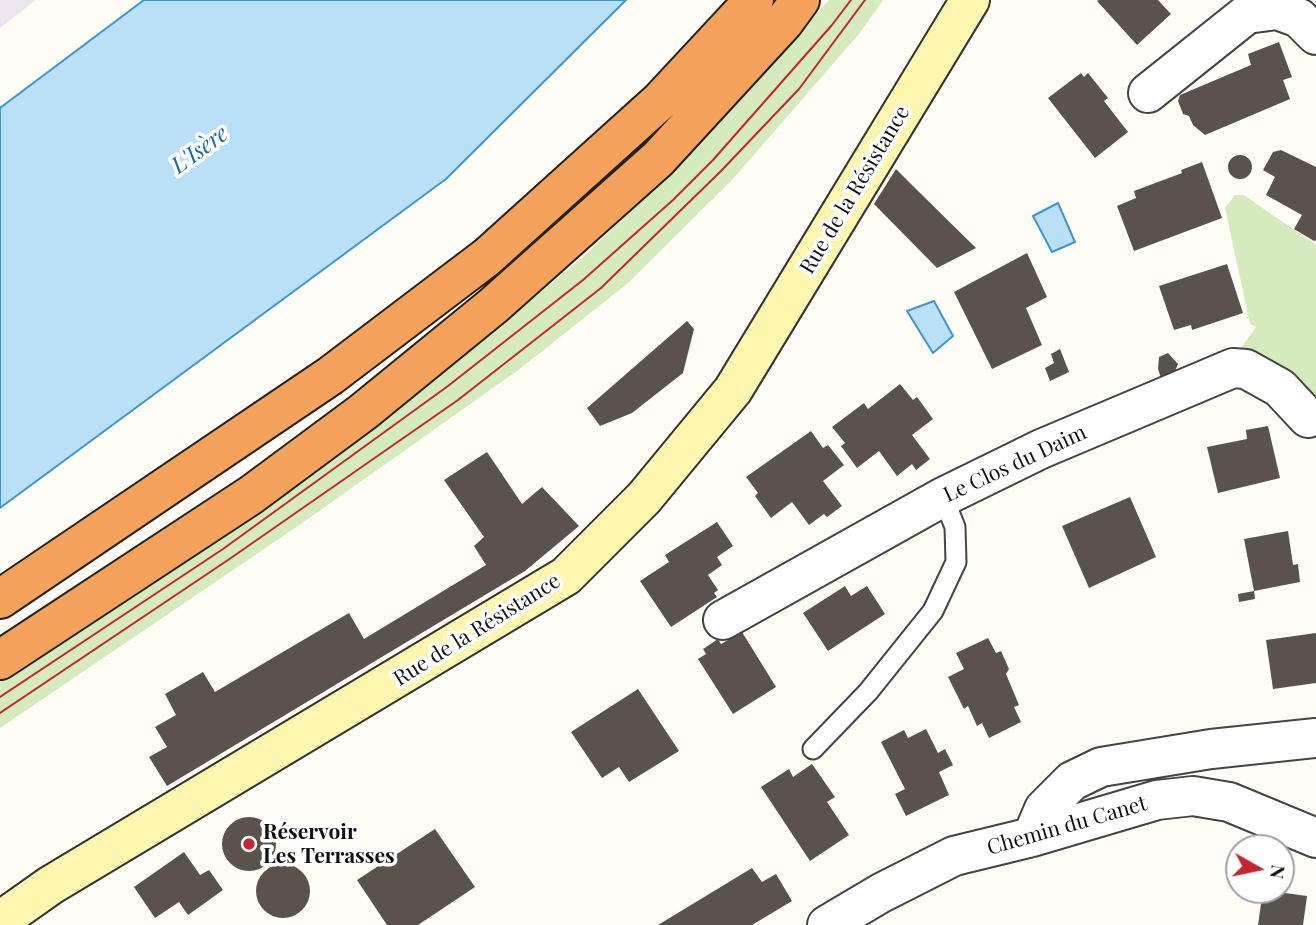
<!DOCTYPE html>
<meta charset="utf-8">
<style>
body{margin:0}
#map{position:relative;width:1316px;height:925px;overflow:hidden;background:#fffdf5;font-family:"Playfair Display",serif}
canvas{display:block}
.north{position:absolute;left:1225px;top:834px;width:70px;height:70px;box-sizing:border-box;background:#fff;border:2px solid #a0a0a0;border-radius:50%;rotate:99deg;font-size:19px;font-weight:700;line-height:28px;text-align:center;color:#111}
.north::after{content:'';display:block;margin:auto;width:24px;height:32px;background:#c4262e;clip-path:polygon(50% 0,100% 100%,50% 72%,0 100%)}
</style>
<div id="map">
<canvas width="1316" height="925"></canvas>
<div class="north">N</div>
</div>
<script>
const g = document.querySelector('canvas').getContext('2d');
g.lineJoin = 'round';
function fillPath(path, color) { g.fillStyle = color; g.fill(path, 'evenodd'); }
const poly = rows => new Path2D(rows.map(r => 'M' + r).join(''));
function stroke(path, color, width, dash) { g.strokeStyle = color; g.lineWidth = width; g.lineCap = dash ? 'butt' : 'round'; g.setLineDash(dash || []); g.stroke(path); }
function drawText(font, color, halo, rows, align = 'center') {
  g.font = font + ' "Playfair Display",serif'; g.lineWidth = 7; g.setLineDash([]); g.textBaseline = 'middle'; g.strokeStyle = halo; g.fillStyle = color; for (const [text, x, y, turn = 0] of rows) {
    g.save(); g.translate(x, y); g.rotate((+turn || 0) * Math.PI / 180); g.textAlign = isNaN(turn) ? turn : align; if (halo) g.strokeText(text, 0, 0); g.fillText(text, 0, 0); g.restore();
  }
}
fillPath(poly([
 [0,0,36,0,0,28]
]), '#eee6ef');
fillPath(poly([
 [829,0,883,0,859,34,732,180,627,284,517,371,298,526,0,728,0,682,240,523,472,350,583,257,692,152],
 [1235,195,1244,195,1316,245,1316,394,1312,401,1241,348,1256,327,1250,324,1225,208]
]), '#d5ebbd');
const water = poly([
 [144,0,626,0,446,179,0,508,0,108,144,0],
 [1058,203,1075,242,1052,252,1033,216,1058,203],
 [934,301,953,336,933,353,907,311,934,301]
]);
fillPath(water, '#b9e0f7');
stroke(water, '#3f96cf', 2);
fillPath(poly([
 [1099,0,1158,0,1171,14,1137,45,1097,1],
 [1279,42,1292,77,1283,80,1290,99,1205,135,1193,125,1189,116,1183,114,1178,101,1180,95,1251,65,1248,54],
 [1081,73,1084,77,1088,73,1108,98,1104,101,1128,132,1095,158,1048,98],
 [1281,150,1316,167,1316,240,1314,241,1294,229,1302,215,1266,195,1275,177,1263,170,1273,152],
 '1228 167a12 12 0 1 1 24 0a12 12 0 1 1-24 0Z',
 [1202,162,1222,218,1134,251,1117,206,1136,198,1134,191,1182,173,1181,170],
 [896,169,917,190,976,248,937,268,874,204],
 [1027,253,1047,297,1026,308,1042,345,992,369,954,292],
 [1227,264,1243,313,1192,330,1191,325,1174,330,1159,286],
 [687,321,694,329,683,373,632,413,600,426,587,408],
 [1060,349,1069,372,1050,381,1045,368,1054,363,1051,354],
 [1168,353,1178,364,1173,376,1162,381,1158,369,1159,357],
 [900,384,913,400,917,397,933,419,912,435,930,459,916,470,912,464,897,476,879,451,857,468,841,446,845,443,832,427,864,403,868,409],
 [1268,426,1280,478,1218,493,1207,447,1247,439,1246,430],
 [811,431,823,448,828,445,844,465,823,481,842,506,827,517,824,514,809,525,792,502,771,518,755,496,758,493,746,477],
 [487,452,522,504,542,487,579,526,525,571,167,786,149,757,167,747,155,727,176,715,165,694,203,672,215,692,349,613,364,639,486,565,474,546,484,537,444,480],
 [1130,497,1156,557,1089,588,1062,526],
 [717,522,733,546,717,557,722,565,708,575,718,590,714,593,717,597,671,627,640,581,669,562,665,555],
 [1288,531,1293,565,1298,564,1300,582,1254,591,1244,539],
 [845,586,851,596,867,586,885,614,828,651,803,613],
 [1254,591,1255,599,1239,602,1238,594],
 [742,632,776,687,733,714,698,659,706,654,703,649,718,639,721,644],
 [1316,633,1316,683,1273,689,1266,640],
 [988,638,996,653,1001,651,1009,669,1006,674,1019,705,1014,707,1021,722,989,738,982,723,977,726,968,706,964,709,948,677,964,669,956,653],
 [638,689,679,751,629,782,619,767,602,778,571,732],
 [926,729,938,753,945,749,953,765,939,772,949,795,906,816,895,794,905,789,881,742,904,730,908,738],
 [812,764,835,797,827,802,849,835,810,861,761,787,789,769,793,777],
 '222 844a27 27 0 1 1 54 0a27 27 0 1 1-54 0Z',
 [435,829,475,887,418,925,387,925,357,880],
 [184,852,200,875,209,870,223,890,188,915,179,902,155,918,134,887],
 '256 891a27 27 0 1 1 54 0a27 27 0 1 1-54 0Z',
 [752,868,762,882,776,874,792,901,752,925,658,925],
 [1263,890,1307,896,1303,925,1258,925]
]), '#5a524d');
const lane = poly([
 [813,749,868,692,933,611,956,562,955,527,943,497]
]);
const street = poly([
 [1148,93,1247,14,1277,10,1299,18,1316,35],
 [723,620,943,497,1041,449,1233,368,1246,369,1280,388,1308,418],
 [1032,837,1044,809,1072,781,1101,767,1211,749,1316,738],
 [827,925,881,893,954,856,1032,837,1157,800,1193,796,1229,802,1316,838]
]);
const secondary = poly([
 [0,921,51,885,566,576,644,498,733,390,970,0]
]);
const highway = poly([
 [0,599,330,376,487,257,661,100,754,0],
 [0,660,251,495,363,412,493,306,658,159,784,22,800,0]
]);
stroke(lane, '#444', 23);
stroke(street, '#444', 42);
stroke(secondary, '#333', 42);
stroke(highway, '#222', 42);
stroke(lane, '#fff', 19);
stroke(street, '#fff', 38);
stroke(secondary, '#fff6b0', 38);
stroke(highway, '#f5a25d', 38);
stroke(poly([
 [0,697,223,549,448,386,583,280,673,200,713,160,832,25,851,0],
 [0,713,228,560,458,400,601,288,721,171,799,89,865,0]
]), '#c4262e', 2);
for (const [x, y, r, color] of [
 [249,844,7,"#c4262e"]
]) { const dot = new Path2D(); dot.arc(x, y, r, 0, 2 * Math.PI); g.fillStyle = color; g.fill(dot); stroke(dot, '#fff', 2.5); }
drawText('21px', '#111', '#fff', [
 ["Rue de la Résistance",855,190,-59],
 ["Le Clos du Daim",1015,464,-25],
 ["Rue de la Résistance",477,630,-32],
 ["Chemin du Canet",1067,826,-16]
]);
drawText('bold 21px', '#111', '#fff', [
 ["Réservoir",263,832],
 ["Les Terrasses",263,856]
], 'left');
drawText('italic 23px', '#1768a6', '#fff', [
 ["L'Isère",200,150,-36]
]);
</script>
